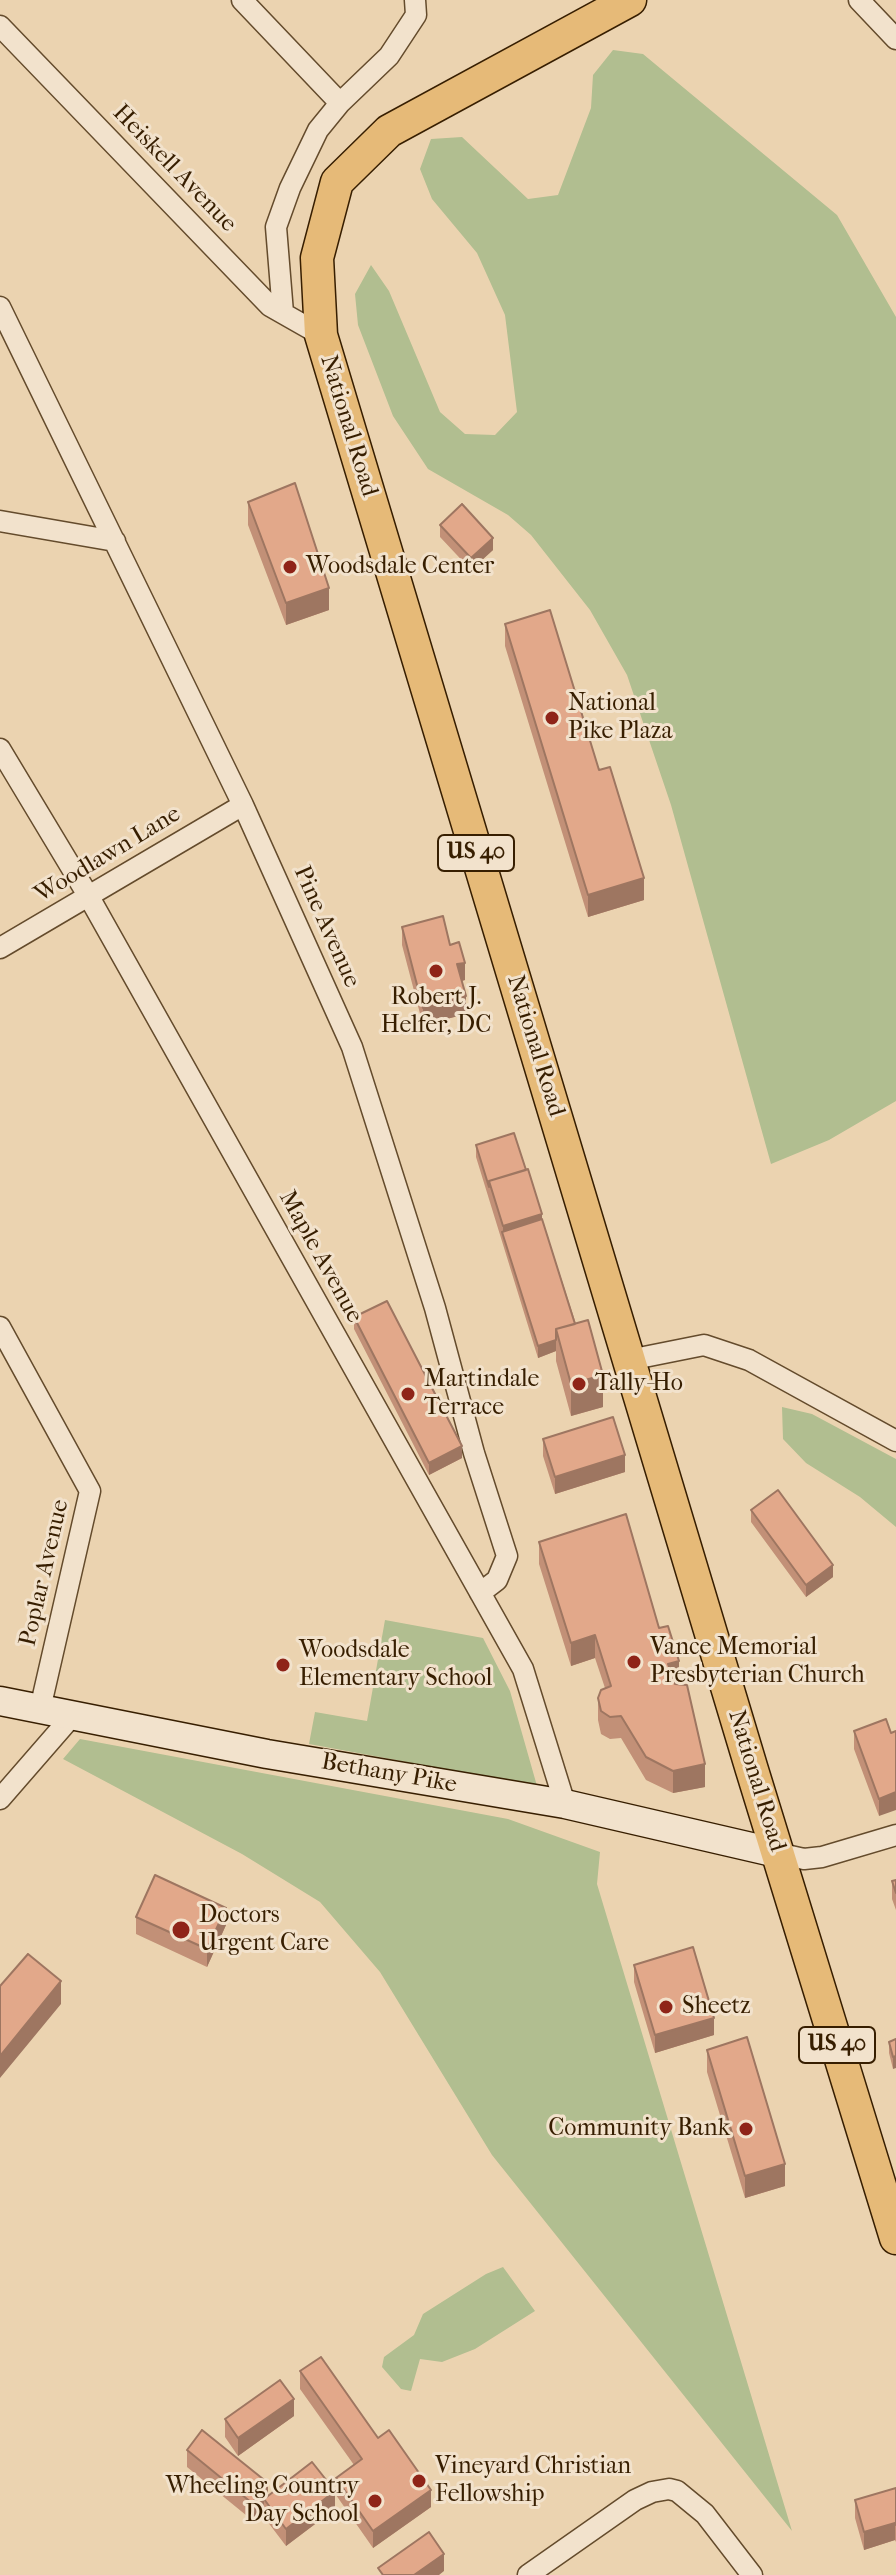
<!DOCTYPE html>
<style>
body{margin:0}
canvas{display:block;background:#ebd3b0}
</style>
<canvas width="896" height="2575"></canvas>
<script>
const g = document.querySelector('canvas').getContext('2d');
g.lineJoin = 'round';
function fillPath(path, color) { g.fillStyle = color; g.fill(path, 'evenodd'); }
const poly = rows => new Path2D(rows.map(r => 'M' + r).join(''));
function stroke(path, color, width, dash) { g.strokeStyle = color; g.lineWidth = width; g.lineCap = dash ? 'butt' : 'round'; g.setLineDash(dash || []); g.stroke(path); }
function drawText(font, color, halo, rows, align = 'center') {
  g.font = font + ' "IM FELL French Canon",serif'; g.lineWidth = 6; g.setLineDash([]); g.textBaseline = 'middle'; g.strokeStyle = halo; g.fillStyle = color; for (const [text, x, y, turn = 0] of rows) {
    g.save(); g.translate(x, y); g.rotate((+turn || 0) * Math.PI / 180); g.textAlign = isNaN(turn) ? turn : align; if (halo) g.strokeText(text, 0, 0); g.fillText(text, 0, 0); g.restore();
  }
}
fillPath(poly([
 [613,50,643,54,837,215,896,317,896,1101,829,1140,771,1164,671,805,627,675,590,610,531,535,508,515,428,469,393,416,358,325,355,294,371,265,389,291,440,412,465,434,495,435,517,412,505,315,477,253,432,199,420,169,431,139,462,137,528,199,558,195,591,108,593,75],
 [782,1407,812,1414,896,1459,896,1527,860,1497,806,1463,783,1439],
 [385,1620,483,1638,510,1691,537,1786,309,1744,315,1712,367,1721],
 [80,1739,508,1819,600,1852,597,1884,792,2531,492,2155,380,1972,320,1902,242,1854,63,1759],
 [503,2267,535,2311,475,2349,442,2362,420,2359,411,2391,401,2389,382,2367,384,2357,414,2335,423,2314,486,2274]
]), '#b1be90');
const minor = poly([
 [242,0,340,103],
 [859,0,896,39],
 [0,26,270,306,321,335],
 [0,307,243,805,352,1047,435,1308,474,1453,507,1556,497,1580,480,1593],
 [283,313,276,227,290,188,318,130,340,103,389,56,416,15,415,0],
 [0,521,115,541],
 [0,749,89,897,523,1669,565,1804],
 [0,948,243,805],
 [0,1327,90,1491,40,1709],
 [629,1360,704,1345,749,1360,896,1441],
 [0,1799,73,1715],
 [777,1853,804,1859,822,1857,896,1835],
 [528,2575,635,2500,652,2492,669,2489,677,2491,705,2514,752,2575]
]);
const secondary = poly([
 [0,1701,267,1754,565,1804,777,1853]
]);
const primary = poly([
 [630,0,389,131,337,182,317,258,321,335,752,1770,896,2238]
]);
stroke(minor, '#644b2c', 23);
stroke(secondary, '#371e00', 31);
stroke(primary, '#371e00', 35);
stroke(minor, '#f2e2cc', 20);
stroke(secondary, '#f2e2cc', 28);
stroke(primary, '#e6ba78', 32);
fillPath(poly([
 [248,502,329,610,286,625,248,525],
 [440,525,493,550,471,570,440,537],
 [505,624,599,770,644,900,588,917,505,646],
 [402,927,450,945,465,980,462,981,466,1014,423,1025,402,945],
 [476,1145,542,1219,603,1407,571,1416,556,1361,556,1351,538,1358,476,1157],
 [354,1317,462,1458,429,1475,354,1329],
 [543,1439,625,1472,555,1494,543,1456],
 [751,1510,833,1577,806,1597,751,1522],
 [539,1542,659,1628,679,1684,677,1684,705,1787,673,1793,646,1780,621,1738,610,1739,601,1734,598,1720,598,1698,605,1688,595,1658,571,1666,539,1564],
 [854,1731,891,1733,879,1816,854,1749],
 [896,1880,896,1910,892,1899,892,1881],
 [136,1917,226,1925,207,1967,136,1934],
 [634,1965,714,2035,655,2053,634,1982],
 [896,2039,893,2069,889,2053,889,2042],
 [707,2050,785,2186,745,2198,707,2072],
 [300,2371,378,2438,431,2507,373,2548,336,2495,336,2478,354,2465,300,2389],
 [294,2416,238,2456,225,2437,225,2419],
 [187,2450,268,2496,335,2509,286,2546,264,2517,264,2506,252,2520,187,2467],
 [896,2488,896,2542,895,2540,864,2550,855,2518,855,2500]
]), '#c29077');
fillPath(poly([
 [493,538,493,550,471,570,471,558],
 [329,588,329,610,286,625,286,603],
 [644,878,644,900,588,917,588,895],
 [465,963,465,980,457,982,457,964],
 [466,996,466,1014,423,1025,423,1008],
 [542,1214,542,1231,503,1232,503,1226],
 [556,1340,556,1351,538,1358,538,1346],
 [603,1375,603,1407,571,1416,571,1384],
 [462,1446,462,1458,429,1475,429,1463],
 [625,1455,625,1472,555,1494,555,1477],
 [833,1565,833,1577,806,1597,806,1585],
 [595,1635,595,1658,571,1666,571,1643],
 [679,1661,679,1684,668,1687,668,1664],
 [705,1764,705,1787,673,1793,673,1771],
 [896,1792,896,1810,879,1816,879,1799],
 [226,1908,226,1925,207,1967,207,1949],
 [61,1981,61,2004,0,2078,0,2056],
 [714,2018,714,2035,655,2053,655,2035],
 [896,2056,896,2068,893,2069,893,2057],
 [785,2164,785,2186,745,2198,745,2176],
 [294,2399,294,2416,238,2456,238,2438],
 [268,2483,268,2501,264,2499,264,2506,252,2520,252,2503],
 [431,2490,431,2507,373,2548,373,2531],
 [335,2491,335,2509,286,2546,286,2529],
 [895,2523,895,2540,864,2550,864,2532],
 [444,2554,444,2571,439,2575,414,2575]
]), '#9e7661');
const building = poly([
 [295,483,329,588,286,603,248,502,295,483],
 [462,504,493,538,471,558,440,525,462,504],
 [550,610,599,770,610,767,644,878,588,895,505,624,550,610],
 [443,916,450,945,459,942,465,963,457,964,466,996,423,1008,402,927,443,916],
 [514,1133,526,1170,489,1181,489,1187,476,1145,514,1133],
 [528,1169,542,1214,503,1226,489,1181,528,1169],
 [542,1219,575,1324,556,1329,556,1340,538,1346,502,1232,542,1219],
 [387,1301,462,1446,429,1463,354,1317,387,1301],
 [588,1320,603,1375,571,1384,556,1329,588,1320],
 [613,1417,625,1455,555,1477,543,1439,613,1417],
 [778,1490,833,1565,806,1585,751,1510,778,1490],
 [626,1514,659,1628,668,1626,679,1661,668,1664,675,1684,687,1685,705,1764,673,1771,646,1757,621,1716,610,1717,601,1711,598,1698,601,1690,611,1686,595,1635,571,1643,539,1542,626,1514],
 [886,1719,891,1733,896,1731,896,1792,879,1799,854,1731,886,1719],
 [155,1875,226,1908,207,1949,136,1917,155,1875],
 [896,1880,896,1893,892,1881,896,1880],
 [693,1947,714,2018,655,2035,634,1965,693,1947],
 [28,1954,61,1981,0,2056,0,1986,28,1954],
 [747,2037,785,2164,745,2176,707,2050,747,2037],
 [896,2039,896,2056,893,2057,889,2042,896,2039],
 [321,2357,378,2438,389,2430,431,2490,373,2531,336,2478,362,2459,300,2371,321,2357],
 [280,2380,294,2399,238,2438,225,2419,280,2380],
 [202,2430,268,2483,252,2503,187,2450,202,2430],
 [312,2462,335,2491,286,2529,264,2499,312,2462],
 [896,2488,896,2525,895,2523,864,2532,855,2500,896,2488],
 [429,2532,444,2554,414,2575,383,2575,378,2568,429,2532]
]);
fillPath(building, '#e2a88a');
stroke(building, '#9e7661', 2);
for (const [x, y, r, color] of [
 [290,567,8,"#8f2418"],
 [552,718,8,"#8f2418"],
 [436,971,8,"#8f2418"],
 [579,1384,8,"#8f2418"],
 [408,1394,8,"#8f2418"],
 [634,1662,8,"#8f2418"],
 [283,1665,8,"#8f2418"],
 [181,1930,10,"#8f2418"],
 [666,2007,8,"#8f2418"],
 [746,2129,8,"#8f2418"],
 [419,2481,8,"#8f2418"],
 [375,2501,8,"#8f2418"]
]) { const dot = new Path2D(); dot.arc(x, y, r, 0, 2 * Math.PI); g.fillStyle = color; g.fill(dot); stroke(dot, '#f2e2cc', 3); }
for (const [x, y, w] of [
 [476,853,76],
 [837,2045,76]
]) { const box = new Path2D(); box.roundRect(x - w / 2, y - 18, w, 36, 6); g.fillStyle = '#f2e2cc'; g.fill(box); stroke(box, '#371e00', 2); }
drawText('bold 22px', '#371e00', null, [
 ["US 40",476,853],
 ["US 40",837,2045]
]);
drawText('24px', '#371e00', '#f2e2cc', [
 ["Heiskell Avenue",174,169,46],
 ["National Road",348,426,73],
 ["Woodlawn Lane",108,855,-31],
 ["Pine Avenue",326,927,66],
 ["National Road",535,1046,73],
 ["Maple Avenue",320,1257,61],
 ["Poplar Avenue",45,1573,-77],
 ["Bethany Pike",389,1774,10],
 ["National Road",756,1781,73]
]);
drawText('24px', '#371e00', '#f2e2cc', [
 ["Woodsdale Center",306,567],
 ["National",568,704],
 ["Pike Plaza",568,732],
 ["Robert J.",436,998,"center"],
 ["Helfer, DC",436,1026,"center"],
 ["Martindale",424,1380],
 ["Terrace",424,1408],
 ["Tally-Ho",595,1384],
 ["Vance Memorial",650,1648],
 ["Presbyterian Church",650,1676],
 ["Woodsdale",299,1651],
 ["Elementary School",299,1679],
 ["Doctors",199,1916],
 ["Urgent Care",199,1944],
 ["Sheetz",682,2007],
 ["Community Bank",730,2129,"right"],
 ["Vineyard Christian",435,2467],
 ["Fellowship",435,2495],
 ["Wheeling Country",359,2487,"right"],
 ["Day School",359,2515,"right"]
], 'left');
</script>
